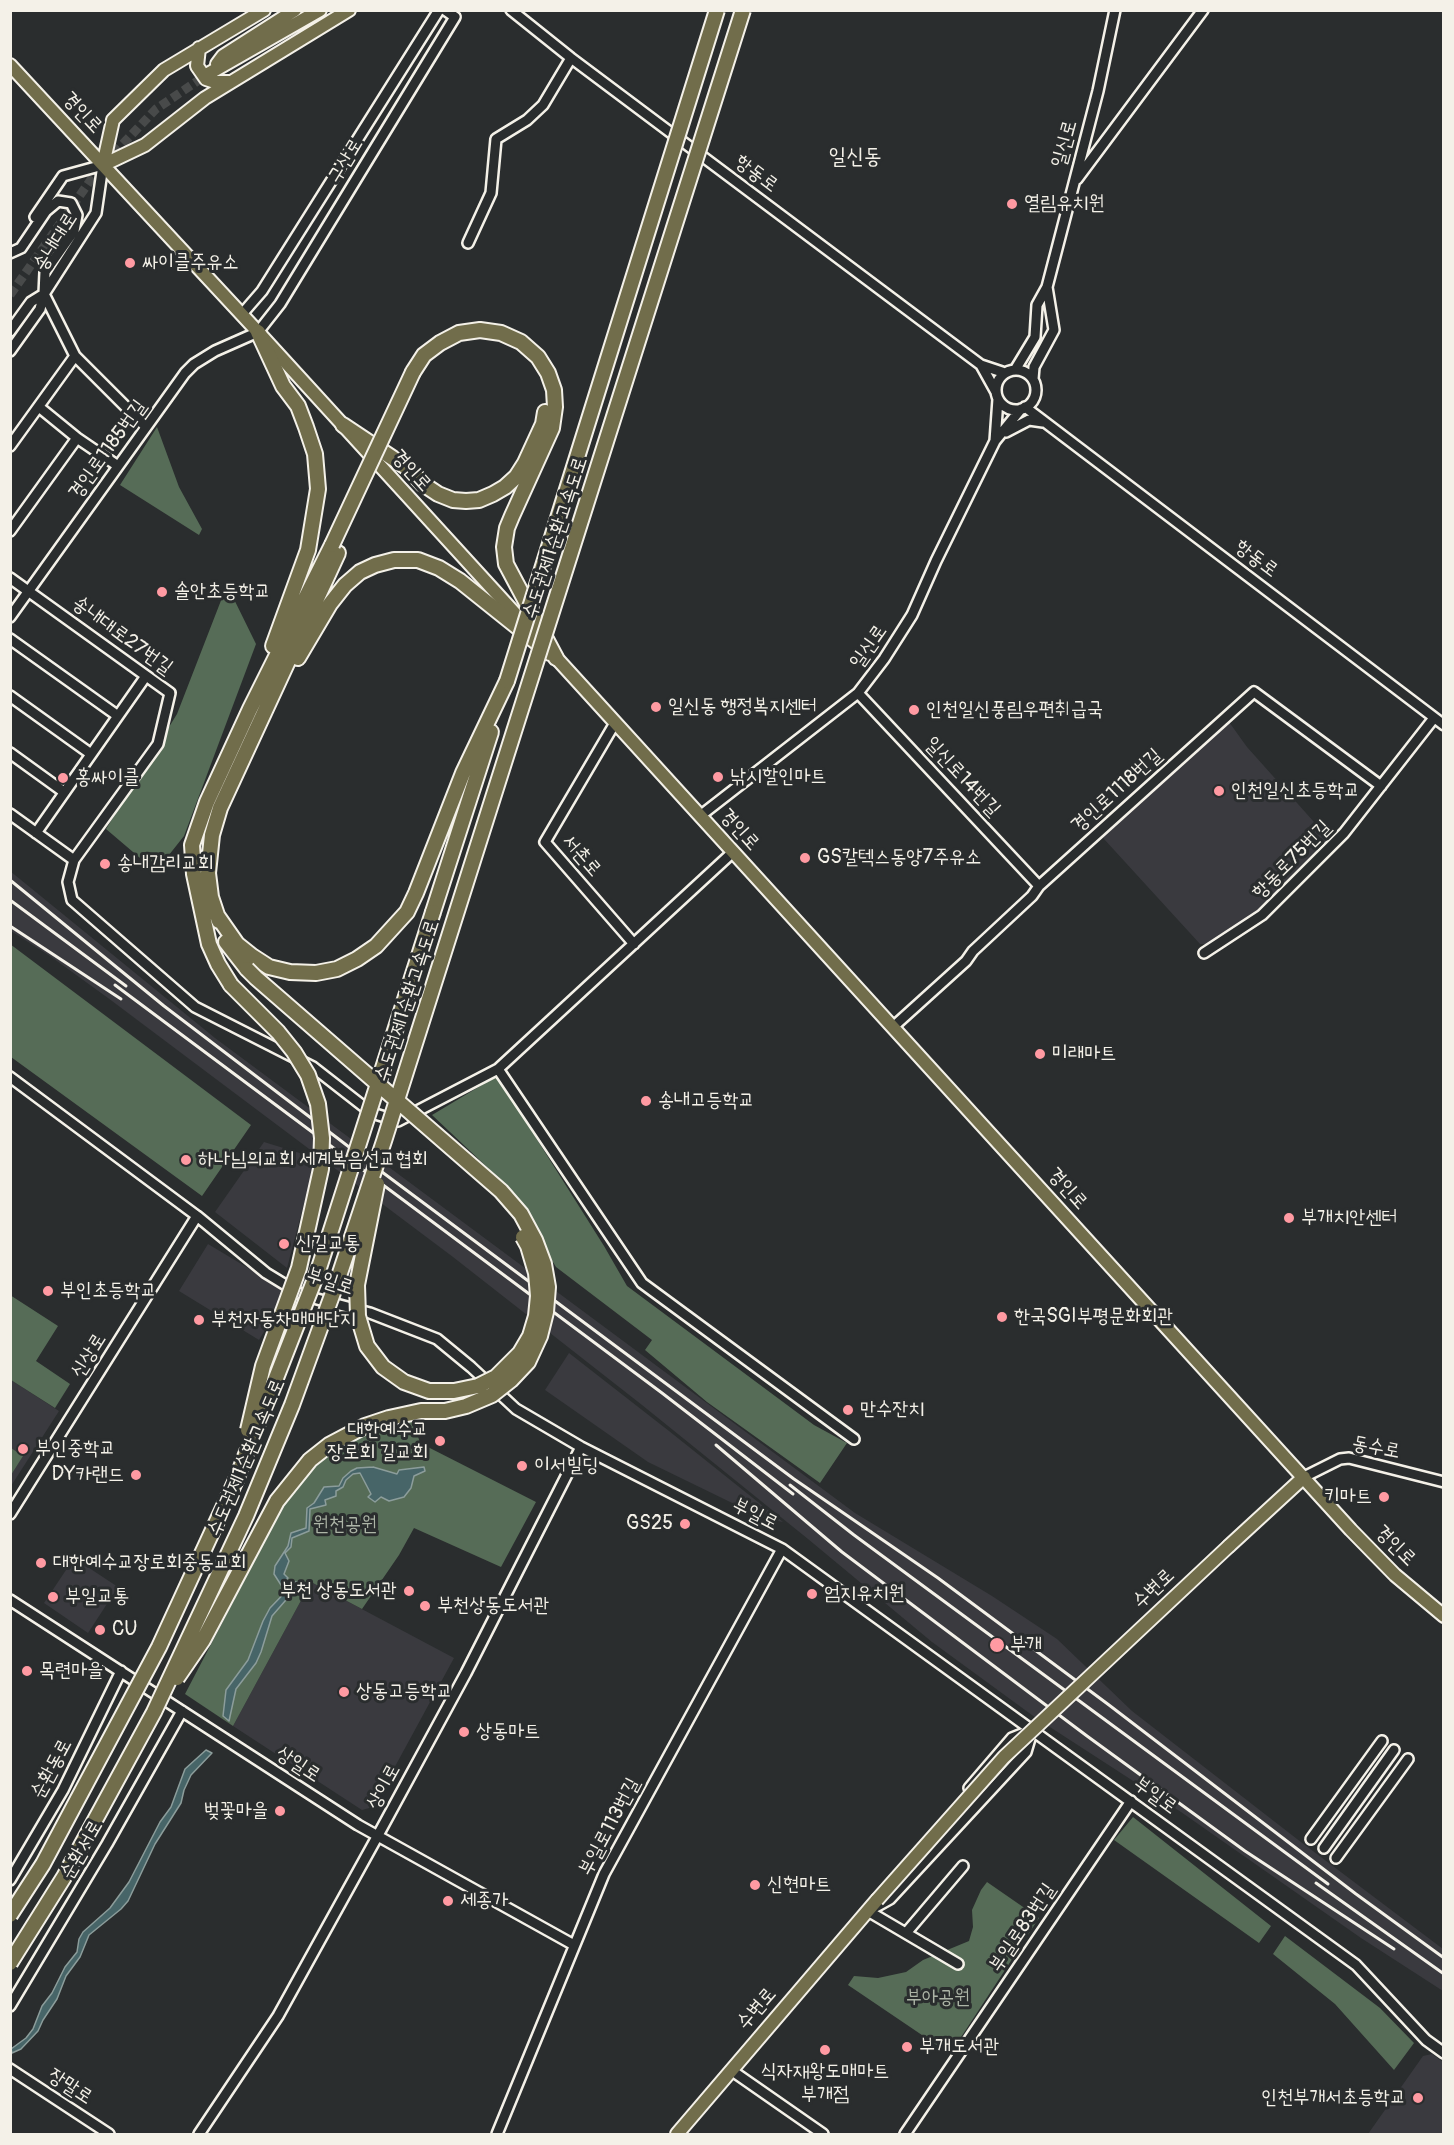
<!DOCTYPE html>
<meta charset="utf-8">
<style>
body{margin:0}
#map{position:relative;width:1454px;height:2145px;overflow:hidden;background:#2a2d2e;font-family:Pangolin,sans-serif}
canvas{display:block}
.frame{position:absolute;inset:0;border:12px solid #f4f1e8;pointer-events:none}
</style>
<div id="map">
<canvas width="1454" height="2145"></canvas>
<div class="frame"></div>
</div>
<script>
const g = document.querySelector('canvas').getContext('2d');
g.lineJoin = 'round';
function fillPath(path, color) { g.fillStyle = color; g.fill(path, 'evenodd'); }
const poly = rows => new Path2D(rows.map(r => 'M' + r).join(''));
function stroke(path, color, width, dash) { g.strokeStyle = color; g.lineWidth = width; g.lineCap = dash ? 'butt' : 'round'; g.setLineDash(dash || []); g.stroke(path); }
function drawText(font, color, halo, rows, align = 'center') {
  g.font = font + ' Pangolin,"Poor Story",sans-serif'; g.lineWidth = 6; g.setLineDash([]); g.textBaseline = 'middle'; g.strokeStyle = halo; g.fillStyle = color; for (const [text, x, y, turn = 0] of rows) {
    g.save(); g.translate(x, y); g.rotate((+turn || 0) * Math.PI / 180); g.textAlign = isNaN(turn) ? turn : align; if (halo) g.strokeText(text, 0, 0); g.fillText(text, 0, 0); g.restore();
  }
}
fillPath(poly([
 [1229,722,1247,747,1331,841,1259,911,1210,944,1200,944,1104,839,1102,835],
 [10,871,215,1038,855,1513,992,1596,1057,1639,1132,1711,1297,1839,1443,1949,1443,1991,1361,1938,1181,1812,1036,1718,932,1642,808,1539,642,1405,453,1257,108,998,50,956,11,931],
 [264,1142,316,1158,287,1268,215,1212],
 [208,1244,288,1292,259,1340,179,1291],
 [569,1353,669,1431,783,1522,763,1518,648,1462,545,1390],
 [11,1380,59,1411,11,1486],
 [74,1558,118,1587,88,1633,44,1603],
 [311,1582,454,1658,373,1807,362,1810,233,1726],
 [1432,2054,1443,2062,1443,2134,1368,2134,1423,2056]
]), '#3a3a3f');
fillPath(poly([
 [157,427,179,487,202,529,199,535,120,485],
 [227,585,256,644,184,836,161,865,153,869,106,829,177,714],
 [10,944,251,1125,202,1196,11,1057],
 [497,1076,604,1246,627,1286,814,1425,847,1443,820,1483,707,1402,645,1350,652,1340,556,1267,505,1184,432,1115],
 [10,1295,58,1326,36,1361,70,1384,55,1408,11,1380],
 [413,1420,420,1443,536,1502,501,1567,414,1528,399,1555,362,1609,311,1582,233,1726,185,1694,287,1499,303,1479,323,1460,367,1432,384,1425],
 [11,1448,23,1456,11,1475],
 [1133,1817,1271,1926,1259,1943,1114,1840],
 [987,1882,1039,1918,950,2054,848,1985,854,1976,878,1978,906,1972,923,1960,969,1941,973,1927,972,1910,981,1890],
 [1285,1936,1380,2008,1414,2043,1394,2070,1335,2004,1273,1954]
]), '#566c57');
const water = poly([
 [373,1467,397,1474,399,1470,424,1467,425,1471,414,1476,411,1488,404,1497,389,1501,381,1497,375,1502,368,1497,371,1494,360,1473,353,1474,346,1480,343,1487,336,1491,336,1496,325,1500,326,1505,310,1509,309,1531,292,1538,291,1547,285,1553,289,1561,284,1574,288,1578,281,1585,274,1574,275,1566,288,1546,291,1533,306,1528,307,1508,314,1503,324,1487,339,1486,343,1478,351,1471,357,1468,373,1467],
 [295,1582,304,1583,298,1594,292,1593,272,1616,261,1652,256,1663,236,1689,229,1721,223,1716,226,1690,248,1660,263,1621,270,1608,295,1582],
 [206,1750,212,1753,191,1775,184,1790,181,1803,155,1844,128,1901,121,1909,89,1935,80,1957,66,1976,57,1999,43,2020,38,2031,21,2049,12,2053,11,2049,26,2038,33,2029,42,2006,52,1993,65,1967,77,1952,79,1939,83,1932,110,1908,129,1882,160,1822,171,1807,185,1769,206,1750]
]);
fillPath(water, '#476568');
stroke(water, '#8c9d9b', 1.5);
stroke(poly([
 [10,295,97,171,156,109,208,74]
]), '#484a4a', 9, [9, 4.5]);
const minor = poly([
 [511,10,571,58,981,365,1005,373],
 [1077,179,1203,10],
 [468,243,491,193,496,139,527,120,543,105,571,58],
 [10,253,21,248,46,211,58,201,71,203,77,215,74,231,45,272,44,294,75,356,146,427],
 [242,314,262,291,439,10],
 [10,331,31,302,44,294],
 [10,351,40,309,44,294,96,213,103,165,63,176,35,217],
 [981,365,996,392],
 [1015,370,1035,337,1037,305,1047,287,1098,91,1115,10],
 '996 390a20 20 0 1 1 40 0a20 20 0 1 1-40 0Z',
 [1033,379,1034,367,1054,330,1047,287],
 [39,407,77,438,118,466],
 [1025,407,1444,725],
 [1006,432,1029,420,1043,422],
 [995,441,998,399],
 [10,446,75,356],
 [10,531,77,438],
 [10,578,170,693,158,744,74,860,68,882,72,900,195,1007,313,1067,372,1113,398,1121,498,1069,733,852],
 [10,617,185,373,194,364,215,351,258,332,280,304,455,17,445,10],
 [10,639,118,716],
 [858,693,1039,886],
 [10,696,91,754],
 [615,723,545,842,634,944],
 [10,753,64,792],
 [10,814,74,860],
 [700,816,858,693,884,659,912,615,936,561,995,441,1021,409],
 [36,833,146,676],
 [1204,953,1262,915,1344,833,1434,718],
 [893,1027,966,961,973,951,1032,896,1039,886,1254,692,1381,786],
 [498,1069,642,1283,854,1439],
 [10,1077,197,1216,266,1273,302,1295,370,1313,437,1339,471,1367,516,1409,581,1447,782,1549,1356,1965,1426,2040,1444,2053],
 [1304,1477,1340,1459,1349,1458,1444,1482],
 [10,1514,197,1216],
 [10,1600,358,1825,574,1945],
 [969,1788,1012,1738,1027,1732],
 [1311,1839,1382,1741],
 [1324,1848,1394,1750],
 [1336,1858,1408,1759],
 [10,1880,63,1790,121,1671],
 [872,1909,890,1899,1026,1752,1032,1732],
 [868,1911,958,1964],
 [906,1933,963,1866],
 [10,2006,107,1844,182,1711],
 [10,2069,109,2134],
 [731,2070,823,2134],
 [199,2134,278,2016,377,1837,466,1673,581,1447],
 [497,2134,604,1874,782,1549],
 [905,2134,1131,1801]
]);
const major = poly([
 [199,48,197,66,206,79,215,82,230,82],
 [217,64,223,56,295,10],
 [10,65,258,332,530,630],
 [208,74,320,10],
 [103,165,145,145,205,98,349,10],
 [103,165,113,120,164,70,264,10],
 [550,651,1351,1530,1395,1575,1444,1616],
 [1229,1546,1304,1477],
 [677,2134,877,1900]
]);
const highway = poly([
 [258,332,283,386,298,406,306,427,315,454,318,489,308,550,273,646],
 [413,372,424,355,440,343,459,333,480,330,501,333,521,342,538,357,548,373,554,390,555,407,552,428,512,516,507,528,504,547,506,564,556,658],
 [343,425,409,469,423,484,438,494,453,500,466,501,479,500,493,494,505,487,516,477,525,463,543,424,545,412],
 [298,658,330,604,345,585,360,572,375,565,394,560,418,560,439,568,460,581,550,653],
 [433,912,491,732],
 [216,914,237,944,252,956,269,967,290,972,316,973,337,969,357,959,376,946,407,912,416,893,463,773,507,681],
 [219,921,211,897,208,873,212,835,220,808,338,553],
 [226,942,247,969],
 [231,985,218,964,209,944,194,874,192,845,207,802,250,709,332,545]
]);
stroke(minor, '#f4f1e8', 14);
stroke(major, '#f4f1e8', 16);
stroke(highway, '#f4f1e8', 18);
stroke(minor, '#2a2d2e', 9);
stroke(major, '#716d4b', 12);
stroke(highway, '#716d4b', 14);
stroke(poly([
 [10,880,164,1006,374,1166,794,1479,938,1578,1109,1705,1356,1894,1444,1958],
 [10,900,126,986],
 [10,926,121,999],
 [115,985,662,1393,793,1494],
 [716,1445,842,1552,1087,1736,1245,1851,1394,1949],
 [790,1485,854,1535,1328,1884],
 [1316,1883,1444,1974]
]), '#f4f1e8', 3);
const majorBridge = poly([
 [877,1900,1004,1757,1229,1546]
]);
const highwayBridge = poly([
 [332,545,413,372],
 [507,681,717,10],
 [231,985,278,1032,294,1052,308,1075,318,1104,322,1138,321,1169,299,1268,263,1366,248,1430],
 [377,1184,357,1285,358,1316,367,1346,383,1367,404,1382,429,1391,454,1391,478,1386,496,1377,520,1353,530,1336,536,1316,538,1296,536,1273,528,1246,523,1237],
 [177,1678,203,1640,277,1501,310,1460,329,1445,365,1426,389,1418,421,1411,445,1411,466,1406,492,1395,511,1380,528,1362,540,1336,546,1312,548,1287,544,1264,535,1240,521,1214,501,1191,256,978,247,969],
 [10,1915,43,1864,159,1647,236,1480,318,1271,433,912],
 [10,1963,64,1877,154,1712,246,1516,292,1405,338,1279,384,1141,743,10]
]);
stroke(majorBridge, '#f4f1e8', 16, []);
stroke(highwayBridge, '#f4f1e8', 18, []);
stroke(majorBridge, '#716d4b', 12);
stroke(highwayBridge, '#716d4b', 14);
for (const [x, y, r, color] of [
 [1012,204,6,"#ff9aa2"],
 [130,263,6,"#ff9aa2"],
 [162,592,6,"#ff9aa2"],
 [656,707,6,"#ff9aa2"],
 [914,710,6,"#ff9aa2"],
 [718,777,6,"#ff9aa2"],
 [63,778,6,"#ff9aa2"],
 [1219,791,6,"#ff9aa2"],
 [805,858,6,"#ff9aa2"],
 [105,864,6,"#ff9aa2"],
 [1040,1054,6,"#ff9aa2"],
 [646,1101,6,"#ff9aa2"],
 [186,1160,6,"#ff9aa2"],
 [1289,1218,6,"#ff9aa2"],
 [284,1244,6,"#ff9aa2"],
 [48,1291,6,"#ff9aa2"],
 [1002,1317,6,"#ff9aa2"],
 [199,1320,6,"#ff9aa2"],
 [848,1410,6,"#ff9aa2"],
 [440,1441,6,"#ff9aa2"],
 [23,1449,6,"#ff9aa2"],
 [522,1466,6,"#ff9aa2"],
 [136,1475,6,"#ff9aa2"],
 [1384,1497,6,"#ff9aa2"],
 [685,1524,6,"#ff9aa2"],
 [41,1563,6,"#ff9aa2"],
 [409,1591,6,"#ff9aa2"],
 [812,1594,6,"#ff9aa2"],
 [53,1597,6,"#ff9aa2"],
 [425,1606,6,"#ff9aa2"],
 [100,1630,6,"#ff9aa2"],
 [997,1645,8,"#ff9aa2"],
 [27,1671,6,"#ff9aa2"],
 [344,1692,6,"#ff9aa2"],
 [464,1732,6,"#ff9aa2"],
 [280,1811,6,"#ff9aa2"],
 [755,1885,6,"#ff9aa2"],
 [448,1901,6,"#ff9aa2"],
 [907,2047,6,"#ff9aa2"],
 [825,2050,6,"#ff9aa2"],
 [1418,2098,6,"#ff9aa2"]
]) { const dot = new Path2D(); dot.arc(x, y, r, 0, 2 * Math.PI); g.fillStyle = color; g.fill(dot); stroke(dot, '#2a2d2e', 2); }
drawText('20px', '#f4f1e8', '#2a2d2e', [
 ["경인로",82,113,47],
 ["일신로",1065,144,-75],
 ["구산로",346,161,-59],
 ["항동로",756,174,37],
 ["송내대로",56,242,-58],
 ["경인로1185번길",108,450,-54],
 ["경인로",411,471,48],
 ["수도권제1순환고속도로",556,538,-72],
 ["항동로",1256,559,37],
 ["송내대로27번길",122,636,36],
 ["일신로",869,647,-55],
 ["일신로14번길",962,777,47],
 ["경인로1118번길",1117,791,-42],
 ["경인로",739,830,48],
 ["서촌로",581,856,49],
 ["항동로75번길",1292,860,-45],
 ["수도권제1순환고속도로",408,1001,-72],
 ["경인로",1067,1189,48],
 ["부일로",330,1282,18],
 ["신상로",89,1356,-58],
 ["동수로",1376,1448,11],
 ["수도권제1순환고속도로",247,1458,-67],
 ["부일로",755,1515,27],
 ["경인로",1395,1546,45],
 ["수변로",1154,1589,-43],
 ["상일로",298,1765,33],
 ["순환동로",52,1769,-62],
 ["상이로",384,1787,-61],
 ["부일로",1155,1796,36],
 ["부일로113번길",610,1827,-62],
 ["순환서로",82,1850,-60],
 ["부일로83번길",1023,1928,-56],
 ["수변로",757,2009,-49],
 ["장말로",70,2087,33]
]);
drawText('20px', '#f4f1e8', '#2a2d2e', [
 ["열림유치원",1024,204],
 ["싸이클주유소",142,263],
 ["솔안초등학교",174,592],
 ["일신동 행정복지센터",668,707],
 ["인천일신풍림우편취급국",926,710],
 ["낚시할인마트",730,777],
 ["홍싸이클",75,778],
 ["인천일신초등학교",1231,791],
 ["GS칼텍스동양7주유소",817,858],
 ["송내감리교회",117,864],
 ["미래마트",1052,1054],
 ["송내고등학교",658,1101],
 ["하나님의교회 세계복음선교협회",198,1160],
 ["부개치안센터",1301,1218],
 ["신길교통",296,1244],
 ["부인초등학교",60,1291],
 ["한국SGI부평문화회관",1014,1317],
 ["부천자동차매매단지",211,1320],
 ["만수잔치",860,1410],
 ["대한예수교",428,1430,"right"],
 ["장로회 길교회",428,1453,"right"],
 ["부인중학교",35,1449],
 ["이서빌딩",534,1466],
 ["DY카랜드",124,1475,"right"],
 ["키마트",1372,1497,"right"],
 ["GS25",673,1524,"right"],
 ["대한예수교장로회중동교회",53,1563],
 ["부천 상동도서관",397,1591,"right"],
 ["엄지유치원",824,1594],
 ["부일교통",65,1597],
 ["부천상동도서관",437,1606],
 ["CU",112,1630],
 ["부개",1010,1645],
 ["목련마을",39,1671],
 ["상동고등학교",356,1692],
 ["상동마트",476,1732],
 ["벚꽃마을",268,1811,"right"],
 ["신현마트",767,1885],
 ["세종가",460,1901],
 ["부개도서관",919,2047],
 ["식자재왕도매마트",825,2072,"center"],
 ["부개점",825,2095,"center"],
 ["인천부개서초등학교",1406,2098,"right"]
], 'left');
drawText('20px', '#adb5a7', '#2a2d2e', [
 ["원천공원",345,1525],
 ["부아공원",938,1998]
]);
drawText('22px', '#f4f1e8', '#2a2d2e', [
 ["일신동",855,157]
]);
</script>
